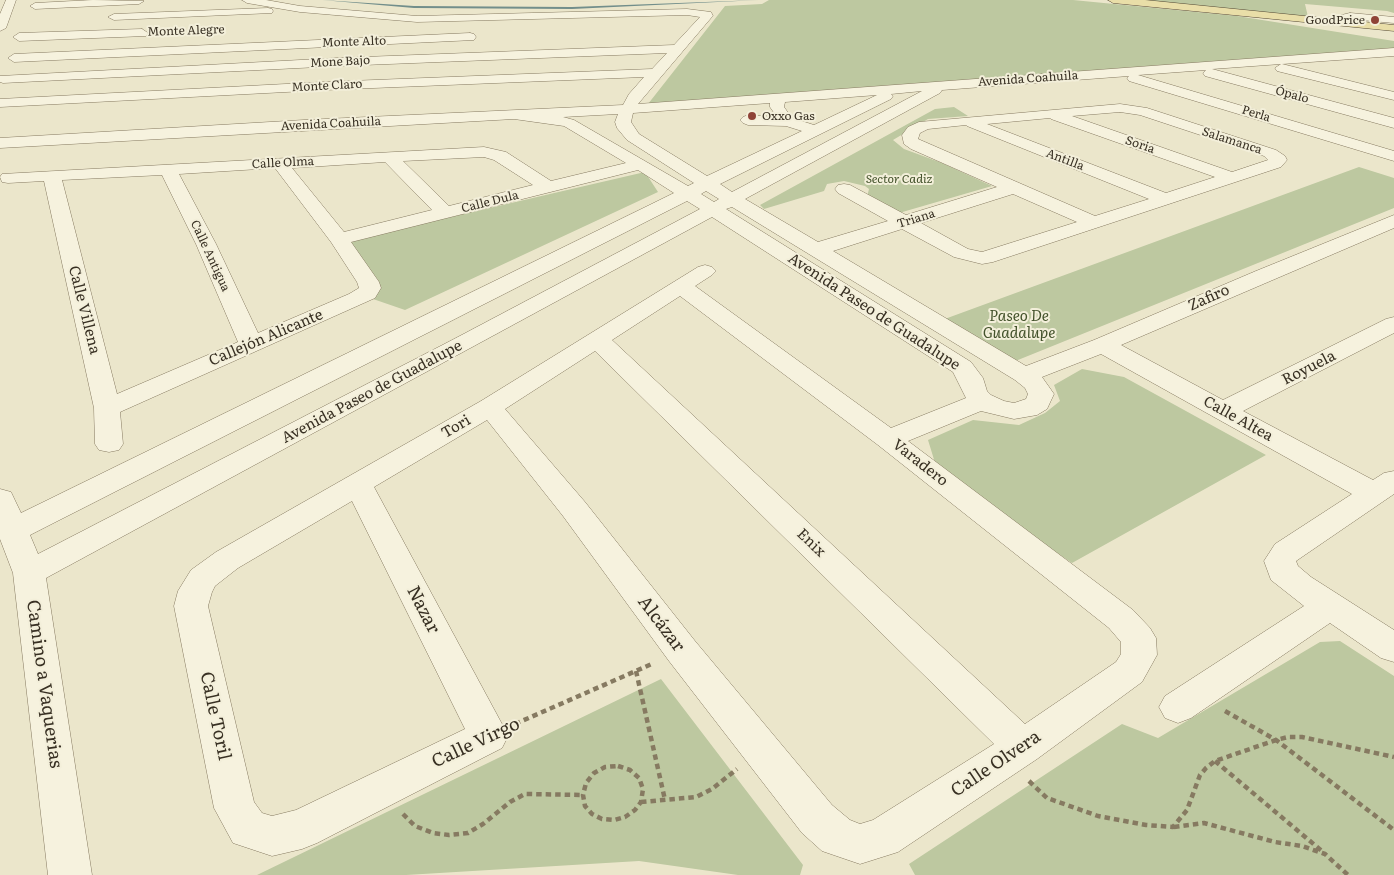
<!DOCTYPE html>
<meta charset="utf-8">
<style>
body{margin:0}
canvas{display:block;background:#ebe6cb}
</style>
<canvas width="1394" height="875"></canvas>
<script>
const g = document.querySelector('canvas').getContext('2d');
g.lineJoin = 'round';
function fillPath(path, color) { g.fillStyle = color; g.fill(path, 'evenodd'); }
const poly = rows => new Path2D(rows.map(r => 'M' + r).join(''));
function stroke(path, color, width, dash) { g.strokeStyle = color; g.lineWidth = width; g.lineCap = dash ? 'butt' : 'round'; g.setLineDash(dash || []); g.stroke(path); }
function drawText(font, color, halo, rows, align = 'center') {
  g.font = font + ' Literata,serif'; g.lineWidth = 4; g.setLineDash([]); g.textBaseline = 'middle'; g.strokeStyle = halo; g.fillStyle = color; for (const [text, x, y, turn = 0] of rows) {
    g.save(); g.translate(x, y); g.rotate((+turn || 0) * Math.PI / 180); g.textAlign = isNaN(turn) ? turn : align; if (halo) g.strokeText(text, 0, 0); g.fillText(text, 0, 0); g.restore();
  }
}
fillPath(poly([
 [769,0,1073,0,1237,16,1394,41,1394,50,648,104,725,6,762,4],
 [1131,0,1394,0,1394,13,1387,11,1305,4,1308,17],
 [954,107,968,116,928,119,893,140,904,149,942,163,992,186,899,213,867,197,869,189,865,186,844,181,827,184,824,191,764,209,760,205,935,109],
 [1359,167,1394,178,1394,208,1013,362,942,320],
 [645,172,658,192,405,310,373,299,378,280,347,241],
 [1082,369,1124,377,1266,455,1072,563,958,487,936,466,928,440,973,420,1019,425,1045,413,1060,401,1054,385],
 [1340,641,1394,676,1394,875,915,875,909,864,1122,724,1158,738,1320,642],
 [661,679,803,865,800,875,738,875,639,861,406,875,257,875]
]), '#bdc8a0');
fillPath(poly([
 [322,0,414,6,572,7,759,0,572,9,414,8,322,0]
]), '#728e8b');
const minor = poly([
 [6,0,16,0,6,28,0,31,0,14,6,0],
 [93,0,144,1,139,4,35,9,30,6,35,3,93,0],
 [242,0,266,0,300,6,417,16,687,9,711,12,713,16,711,18,638,104,1394,48,1394,56,1282,64,1394,92,1394,100,1277,71,1275,68,1281,64,1212,69,1394,118,1394,128,1205,76,1203,73,1206,70,1138,75,1394,151,1394,161,1129,81,1127,78,1129,76,942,90,940,93,745,199,818,242,888,221,838,193,835,189,838,185,844,184,850,185,906,215,997,187,911,149,904,144,902,135,908,127,919,122,1120,104,1147,108,1276,150,1285,156,1287,160,1281,167,993,262,982,264,954,257,902,229,833,251,1026,366,1094,340,1256,271,1394,215,1394,228,1121,345,1223,400,1386,319,1394,317,1394,333,1243,411,1373,480,1384,473,1394,471,1394,494,1296,561,1298,566,1311,577,1394,630,1394,662,1381,658,1330,623,1191,718,1178,723,1165,718,1159,707,1165,696,1304,606,1271,580,1264,561,1275,544,1352,494,1101,354,1042,377,1054,394,1047,409,1037,415,1014,419,981,411,908,441,1133,610,1150,628,1156,638,1157,655,1142,682,1037,759,898,852,860,864,822,851,802,833,669,661,563,516,487,420,374,487,502,724,508,736,502,748,317,843,302,849,272,856,233,843,214,808,174,606,178,591,191,570,216,552,481,401,698,267,705,265,712,267,716,271,712,275,695,286,891,428,966,398,953,372,712,217,46,578,92,875,48,875,13,573,0,539,0,489,11,492,21,513,674,193,638,170,351,242,379,282,381,288,375,298,120,412,123,444,119,450,109,452,99,450,95,444,94,408,44,181,8,183,2,182,0,177,2,174,484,147,506,152,551,181,626,163,564,126,514,119,0,148,0,138,304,120,623,105,629,94,644,77,324,90,0,107,0,99,324,82,652,69,667,53,338,66,3,83,0,82,0,76,338,58,674,45,700,17,687,15,417,22,300,12,247,3,242,0],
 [922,91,732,192,720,184,891,99,893,96,891,94,922,91],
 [877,95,814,125,792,118,784,107,785,102,877,95],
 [770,103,770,107,777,117,748,115,743,117,740,120,743,123,748,125,786,126,802,131,707,176,639,134,631,122,633,113,770,103],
 [1120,112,1140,115,1264,156,1268,160,1232,172,1072,116,1120,112],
 [618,114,615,122,617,128,627,140,694,183,688,186,574,120,563,117,618,114],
 [1050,118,1051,119,1215,177,1166,193,987,124,1050,118],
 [966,125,967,126,1149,199,1095,216,918,139,920,133,928,129,966,125],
 [484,157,494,160,533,185,449,206,403,161,484,157],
 [385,162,432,210,344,232,292,168,385,162],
 [275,168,331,242,357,282,359,288,349,294,258,333,216,244,179,174,275,168],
 [162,175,196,244,238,342,117,394,62,180,162,175],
 [706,191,719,199,714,202,701,194,706,191],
 [1013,194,1077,222,982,252,968,249,921,223,1013,194],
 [687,201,700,209,456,338,38,554,30,535,687,201],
 [732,207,1015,380,1025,388,1028,394,1026,399,1014,403,1004,401,991,395,987,391,983,378,971,362,726,209,732,207],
 [680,296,878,445,1109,628,1121,642,1121,654,1116,662,1025,724,612,340,680,296],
 [595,351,994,744,873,820,860,824,850,820,832,805,695,641,585,502,505,409,595,351],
 [352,501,465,729,296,810,272,816,262,813,254,802,208,606,212,592,215,586,238,568,352,501],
 [268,8,272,9,273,11,272,13,114,20,108,17,114,14,268,8],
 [1350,13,1394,17,1394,23,1350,19,1328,24,1322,21,1324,19,1350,13],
 [142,29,148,33,146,36,19,41,13,37,19,33,142,29],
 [470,33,474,34,476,37,474,40,14,62,8,58,14,54,470,33]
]);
const major = poly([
 [1108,0,1145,0,1394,25,1394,31,1113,3,1108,0]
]);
stroke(minor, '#867a61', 1);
stroke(major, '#544834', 1);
stroke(poly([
 [636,671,665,800],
 [1225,711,1276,740,1394,830],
 [515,724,654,663],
 [1215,761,1323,852],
 [618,766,630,770,639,778,643,789,641,802,635,810,625,817,614,820,602,819,592,814,585,806,583,795,586,783,594,773,605,767,618,766],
 [1029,781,1047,798,1098,816,1146,825,1173,827,1187,810,1200,775,1206,768,1215,761,1276,740,1288,737,1302,737,1394,757],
 [641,802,696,797,712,789,737,769],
 [403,814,415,826,433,833,449,835,468,833,483,824,510,802,525,794,583,795],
 [1174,827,1204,823,1275,842,1302,846,1325,854,1348,875]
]), '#867a61', 4.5, [5.5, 4]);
fillPath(minor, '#f6f2de');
fillPath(major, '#e9dea8');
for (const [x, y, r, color] of [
 [1375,20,5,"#8f4337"],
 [752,116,5,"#8f4337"]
]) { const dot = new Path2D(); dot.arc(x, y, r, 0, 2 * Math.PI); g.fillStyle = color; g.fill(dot); stroke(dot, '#f3efda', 2); }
drawText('12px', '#383023', '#f3efda', [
 ["GoodPrice",1365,20],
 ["Oxxo Gas",762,116,"left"]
], 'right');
drawText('12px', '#383023', '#f3efda', [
 ["Monte Alegre",186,31,-2],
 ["Monte Alto",354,42,-2],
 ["Mone Bajo",340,62,-3],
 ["Avenida Coahuila",1028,79,-4],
 ["Monte Claro",327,86,-3],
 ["Ópalo",1292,95,15],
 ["Perla",1256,114,17],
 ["Avenida Coahuila",331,124,-3],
 ["Salamanca",1232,141,18],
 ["Soria",1140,145,19],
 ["Antilla",1065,160,21],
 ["Calle Olma",283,163,-3],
 ["Calle Dula",490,202,-14],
 ["Triana",916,219,-17],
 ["Calle Antigua",210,256,65]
]);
drawText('italic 12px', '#43522b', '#f3efda', [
 ["Sector Cadiz",899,179]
]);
drawText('15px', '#383023', '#f3efda', [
 ["Zafiro",1209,298,-24],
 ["Calle Villena",84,310,76],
 ["Avenida Paseo de Guadalupe",874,312,33],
 ["Callejón Alicante",266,338,-23],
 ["Royuela",1309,368,-27],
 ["Avenida Paseo de Guadalupe",372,392,-28],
 ["Calle Altea",1238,419,29],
 ["Tori",456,427,-30],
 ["Varadero",920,463,38],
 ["Enix",811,543,44]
]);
drawText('italic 15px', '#43522b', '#f3efda', [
 ["Paseo De",1019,317],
 ["Guadalupe",1019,334]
]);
drawText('18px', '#383023', '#f3efda', [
 ["Nazar",423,610,63],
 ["Alcázar",661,624,53],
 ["Camino a Vaquerias",44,684,82],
 ["Calle Toril",215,716,78],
 ["Calle Virgo",476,743,-25],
 ["Calle Olvera",996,764,-34]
]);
</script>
